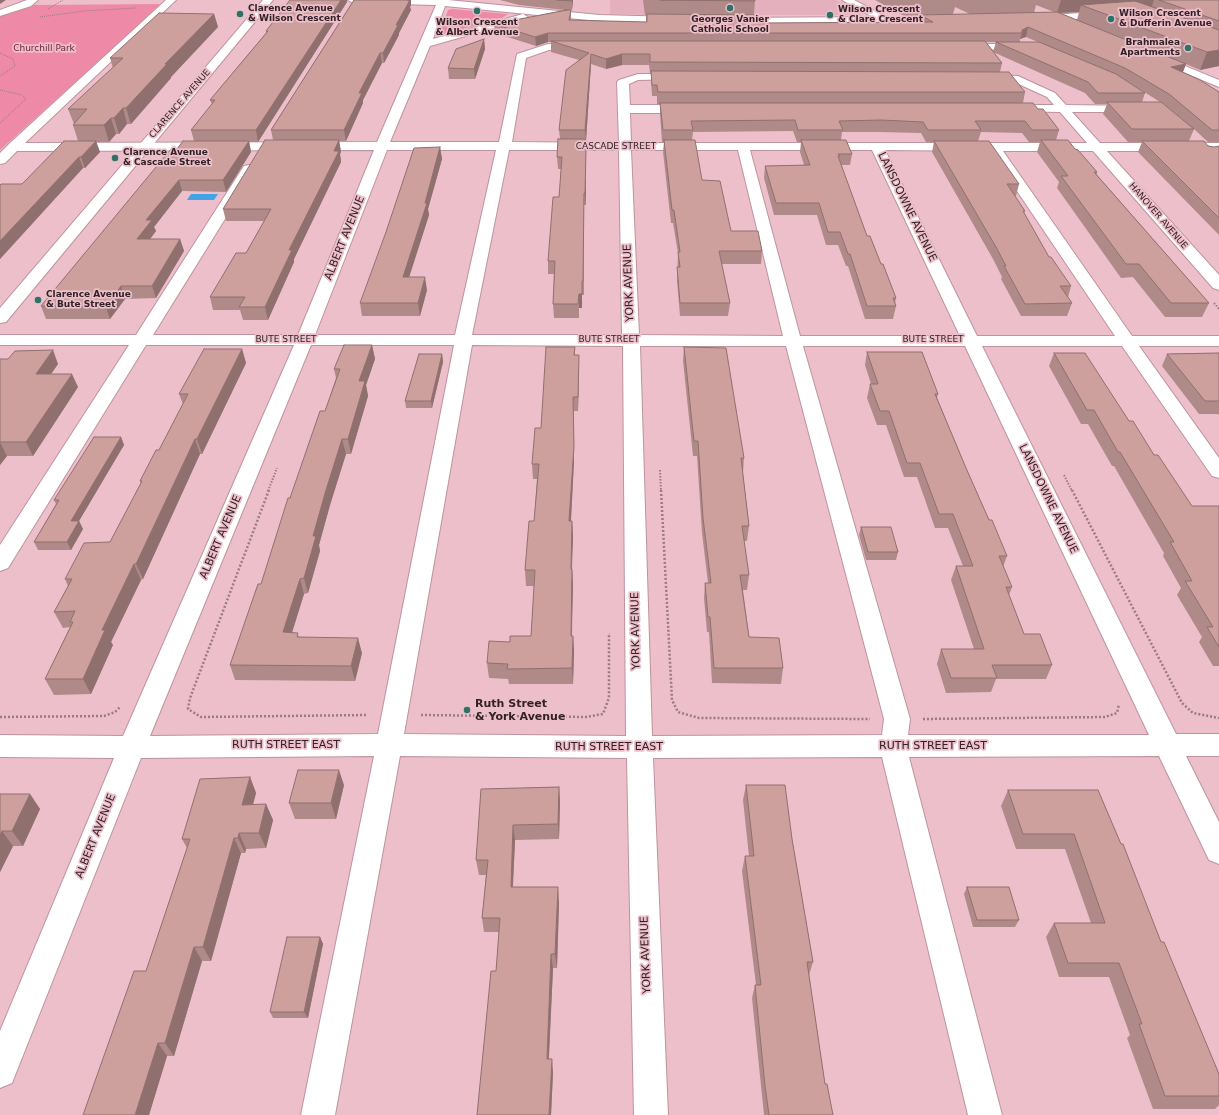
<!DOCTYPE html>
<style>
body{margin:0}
canvas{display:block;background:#ecbfca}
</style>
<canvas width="1219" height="1115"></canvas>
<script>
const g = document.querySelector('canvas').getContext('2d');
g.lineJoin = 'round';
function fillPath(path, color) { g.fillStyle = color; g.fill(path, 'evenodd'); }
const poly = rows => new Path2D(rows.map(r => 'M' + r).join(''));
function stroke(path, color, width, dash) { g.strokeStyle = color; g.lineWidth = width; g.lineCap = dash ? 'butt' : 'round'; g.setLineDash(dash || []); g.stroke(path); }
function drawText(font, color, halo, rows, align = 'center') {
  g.font = font + ' "DejaVu Sans",sans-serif'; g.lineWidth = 3.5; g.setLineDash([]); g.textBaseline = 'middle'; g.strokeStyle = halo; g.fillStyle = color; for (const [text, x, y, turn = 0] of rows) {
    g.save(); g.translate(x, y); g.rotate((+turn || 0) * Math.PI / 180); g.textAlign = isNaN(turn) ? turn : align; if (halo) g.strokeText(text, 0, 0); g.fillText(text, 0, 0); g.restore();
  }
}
fillPath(poly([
 [610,0,836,0,863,15,668,15,610,14]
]), '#e4b0bd');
fillPath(poly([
 [160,4,112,49,0,150,0,16,34,5],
 [452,9,508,14,502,18,441,35,439,34,448,10]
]), '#ee8aa8');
fillPath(poly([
 [191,194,218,194,214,200,187,200]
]), '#42a4e5');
const minor = poly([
 [27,0,38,0,31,6,0,16,0,10,27,0],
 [166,0,176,0,25,143,377,142,436,5,353,3,348,0,448,0,599,15,675,17,680,20,675,23,599,21,445,6,433,39,523,14,528,17,526,19,430,46,390,142,499,142,517,54,548,44,581,44,585,45,586,47,585,49,549,50,526,58,512,142,619,143,617,82,619,80,638,74,681,74,685,75,687,77,685,79,638,80,629,84,630,105,690,105,694,107,696,109,694,111,690,113,630,113,631,143,1087,143,1060,112,1005,111,1003,109,1005,107,1009,105,1054,105,1047,97,1012,81,980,79,978,77,980,75,984,74,1018,76,1055,93,1066,105,1138,106,1140,108,1138,110,1134,112,1072,112,1100,143,1219,143,1219,151,1107,151,1219,275,1219,290,1213,288,1093,151,1003,151,1132,336,1219,336,1219,346,1139,346,1219,458,1219,478,1212,476,1122,346,982,346,1176,734,1219,734,1219,756,1186,756,1219,822,1219,864,1209,860,1159,756,909,757,1002,1115,968,1115,882,757,653,758,668,1115,634,1115,627,758,400,756,335,1115,301,1115,374,756,141,758,12,1083,0,1088,0,1031,114,758,0,757,0,735,123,736,294,345,146,345,8,568,0,571,0,545,129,345,0,345,0,335,136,335,242,169,244,166,249,165,254,166,256,169,153,335,298,335,374,150,17,151,5,163,0,164,0,153,9,144,166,0],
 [387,150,496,150,455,335,315,335,387,150],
 [509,150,619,150,622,335,472,335,509,150],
 [631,150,738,150,783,336,639,335,631,150],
 [750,150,872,150,960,336,800,336,750,150],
 [885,150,990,151,1115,336,977,336,885,150],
 [311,345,454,345,378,734,150,736,311,345],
 [472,345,623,346,626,736,404,734,472,345],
 [640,346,786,346,884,719,882,735,652,736,640,346],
 [803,346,965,346,1149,735,908,735,910,719,803,346],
 [842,0,854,0,887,17,949,17,954,20,949,23,730,24,725,21,730,18,873,17,842,0],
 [1107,11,1112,14,1110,16,1040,22,1035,19,1040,16,1107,11],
 [960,44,1025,44,1030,47,1025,50,956,49,955,47,956,45,960,44],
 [1156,54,1219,80,1219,87,1152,59,1151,57,1152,55,1156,54]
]);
const major = poly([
 [263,0,273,0,6,322,0,323,0,308,263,0]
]);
stroke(minor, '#be939e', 2);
stroke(major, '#be939e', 2);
stroke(poly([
 [48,9,63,0],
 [40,17,84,11,136,8],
 [0,53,13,59,15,66,0,76],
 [0,90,22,95,26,99,0,123]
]), '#9b7a83', 1, [1, 1]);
stroke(poly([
 [1214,303,1219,309],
 [660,470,661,491],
 [1064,475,1072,491],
 [268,491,277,468]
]), '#9b7a83', 2, [1.5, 1.5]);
stroke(poly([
 [269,490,190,698,188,709,201,717,368,715],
 [661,490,672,700,678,712,699,718,870,719],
 [1072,490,1182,703,1193,713,1219,718],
 [421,715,586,717,603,714,609,698,609,633],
 [0,717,104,716,115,712,120,707],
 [923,719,1105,717,1117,713,1119,704]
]), '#9b7a83', 2.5, [2, 2]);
fillPath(minor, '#fff');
fillPath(major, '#fff');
fillPath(poly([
 [354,0,411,0,411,5,410,7,411,10,399,33,399,35,391,50,384,63,382,63,363,100,363,103,346,141,339,141,341,152,340,154,341,162,294,259,294,262,268,320,243,320,240,310,213,310,210,297,246,253,264,221,226,221,223,209,273,140,271,130],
 [500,0,573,0,572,10,571,10,571,20,646,22,646,15,645,15,643,0,755,0,754,15,760,23,919,22,920,16,904,16,875,0,1219,0,1219,66,1200,70,1186,64,1183,72,1219,92,1219,142,1208,142,1194,129,1189,141,1214,147,1219,146,1219,235,1138,152,1142,142,1128,142,1103,114,1107,104,1095,104,1085,93,993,52,996,42,986,42,1002,63,1000,72,1025,92,1023,103,1038,109,1059,130,1056,140,1075,149,1097,172,1097,175,1209,303,1202,317,1165,317,1133,277,1121,278,1057,188,1059,182,1037,152,1040,142,1029,142,1022,133,981,132,978,141,1019,184,1016,196,1014,196,1025,211,1024,213,1049,257,1071,286,1068,297,1072,303,1067,316,1021,316,1001,279,1002,277,993,259,932,152,934,142,926,142,921,133,879,132,842,132,841,140,852,154,850,165,841,165,867,236,881,264,896,298,895,303,896,306,893,319,865,319,848,266,846,266,838,245,826,245,817,215,774,215,764,178,765,166,804,165,800,152,801,142,797,142,793,131,693,132,692,140,702,180,731,231,762,251,761,264,721,264,730,303,728,316,680,316,677,280,678,253,673,223,671,223,663,152,664,142,662,142,660,114,660,104,657,104,657,96,652,96,651,82,651,73,650,73,649,65,622,65,606,69,591,64,586,141,585,141,585,149,586,149,586,205,584,205,584,295,582,295,582,308,579,308,579,318,554,318,553,304,554,274,548,274,548,261,559,197,561,169,558,169,557,157,560,139,559,130,579,60,551,52,551,42,548,42,536,46,495,33,494,24,565,10,519,5],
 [1036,5,1054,12,1034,13],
 [955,7,970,14,953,14],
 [1079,12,1077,20,1060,13],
 [1026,37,1038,42,1020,42,1020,39],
 [1119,77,1122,78,1160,102,1142,102,1145,93],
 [1162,103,1165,105,1189,125],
 [347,2,258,142,249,142,251,152,226,192,182,191,154,227,156,231,150,239,180,239,184,251,156,298,125,299,110,319,46,319,41,306,177,149,194,141,191,130,212,104,210,100,266,33,266,31],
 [214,14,218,27,171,77,171,78,131,124,127,124,119,134,116,134,109,142,96,142,100,152,85,168,83,168,0,259,0,185,22,184,78,141,73,125,74,124,68,109,113,68,110,58],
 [484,39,485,49,475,79,449,79,448,68],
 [440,147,442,159,428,209,429,215,409,277,427,290,420,316,362,316,360,303],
 [372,345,375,359,366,385,368,396,351,454,346,454,330,505,319,545,320,551,308,593,304,594,292,633,300,637,362,653,355,681,235,680,230,665,261,584,290,498,325,411,336,378,334,369],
 [575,347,575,355,579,370,578,411,573,411,574,461,571,521,572,521,573,536,572,569,573,585,572,636,573,636,574,651,573,684,509,684,508,679,489,678,487,663,510,642,531,636,534,586,526,586,525,570,534,521,537,479,533,479,532,464,541,428],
 [684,347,744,458,743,473,749,526,747,541,744,541,749,575,747,590,743,590,749,637,783,668,781,684,712,683,709,632,707,632,704,598,705,583,708,583,702,533,697,456,693,456,683,361],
 [242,349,246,363,202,454,200,454,143,579,141,580,111,642,113,645,91,694,54,695,45,679,70,627,63,628,54,612,68,586,65,579,110,542,141,484,140,481,159,450,183,404,179,394],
 [867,352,938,394,937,398,966,468,989,520,1007,556,1003,567,1012,587,1009,595,1024,634,1052,665,1046,679,996,679,991,692,946,693,937,664,941,649,974,649,951,580,956,566,963,566,948,528,935,528,917,477,904,477,886,425,877,425,867,398,870,384,871,384,865,365],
 [1054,353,1129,421,1192,506,1219,506,1219,666,1213,666,1199,642,1202,637,1177,595,1181,588,1163,556,1164,553,1114,466,1112,466,1088,424,1081,424,1049,366],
 [1219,353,1219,415,1218,414,1199,414,1162,366,1167,354],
 [442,354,443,362,432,408,406,408,405,401],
 [0,359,58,364,51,374,78,387,33,456,7,456,0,465],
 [121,437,124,445,79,521,83,529,71,550,38,550,34,542,56,504,54,500],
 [861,527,898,552,896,560,866,560,859,535],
 [250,777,256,793,253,805,266,804,273,820,266,848,246,849,245,853,241,853,211,961,202,961,174,1056,167,1056,149,1115,146,971,187,848,182,839],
 [344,785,336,819,295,819,289,803],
 [746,785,792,839,813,962,809,975,825,1084,833,1115,764,1115,752,998,755,985,756,985,742,871,745,856,749,856,743,800],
 [559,787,560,802,559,839,515,840,513,887,559,902,557,968,553,968,549,1059,553,1072,551,1115,477,1115,496,971,499,932,484,932,482,918,486,875,479,875,476,860,481,789],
 [1008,790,1098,790,1161,942,1219,1074,1219,1105,1215,1109,1153,1109,1127,1038,1130,1035,1109,977,1059,977,1046,937,1054,923,1091,923,1065,849,1016,849,1001,806],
 [0,794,30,794,40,809,23,846,13,846,0,872],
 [967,887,1019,920,1015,927,973,927,964,894],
 [320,937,323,944,308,1018,273,1018,270,1012]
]), '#b08a88');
fillPath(poly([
 [0,0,6,0,0,4],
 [341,0,347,0,347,2,258,142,256,130],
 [408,0,411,0,411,5,410,7,411,10,399,33,399,35,384,63,383,53],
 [572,0,573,0,572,10],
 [1061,0,1154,0,1152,6,1139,8,1081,5,1079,12,1057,13],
 [214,14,218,27,171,77,171,78,131,124,126,108,165,64],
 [1028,27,1026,37,1020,39,1022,33,1022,30],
 [548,33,548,42,536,46,535,37],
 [484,39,485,49,475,79,474,69],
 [1219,50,1219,66,1200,70,1207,52],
 [380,53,382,63,363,100,363,103,346,141,344,130,359,93],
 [591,54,591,64,586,141,585,130],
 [622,54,622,65,606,69,606,59],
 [1186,64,1182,74,1171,67],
 [123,108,127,124,119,134,114,118],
 [111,118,116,134,109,142,104,125],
 [339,140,341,152,340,154,341,162,294,259,294,262,268,320,265,307,289,250],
 [96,141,100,152,85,168,81,157],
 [249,141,251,152,226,192,223,180],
 [440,147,442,159,428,209,429,215,405,290,403,277,425,203],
 [586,149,586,205,585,193],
 [79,157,83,168,0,259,0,241],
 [179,180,182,191,154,227,156,231,141,251,137,239,146,220],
 [180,239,184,251,156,298,152,286],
 [425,277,427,290,420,316,418,303],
 [582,281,582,308,579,308,579,318,579,294],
 [121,286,125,299,110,319,106,307],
 [372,345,375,359,366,385,368,396,351,454,348,439,359,381],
 [242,349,246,363,202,454,197,439],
 [53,350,58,364,42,387,36,374],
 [442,354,443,362,432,408,431,401],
 [579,355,579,370,578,411,578,397],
 [72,374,78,387,33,456,26,442],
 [573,397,574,461,570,536,569,521],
 [121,437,124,445,79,521,83,529,71,550,67,542,71,521],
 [195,439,200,454,143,579,136,564],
 [342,439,346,454,330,505,319,545,320,551,308,593,304,578,313,536,326,490],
 [0,442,7,456,0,465],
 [572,521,573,536,571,585,571,569],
 [134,564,141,580,111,642,113,645,91,694,83,679,102,630],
 [572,569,573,585,571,651,571,636],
 [300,579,304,594,287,648,283,632],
 [573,636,574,651,573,684,572,668],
 [358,638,362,653,355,681,351,666],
 [339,770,344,785,336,819,331,803],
 [250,777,256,793,248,821,242,805],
 [559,787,560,802,559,839,558,824],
 [30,794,40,809,23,846,12,831],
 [266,804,273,820,266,848,259,833],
 [513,825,515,840,512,902,511,887],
 [2,831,13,846,0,872,0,835],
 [239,833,246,849,245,853,238,838],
 [234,838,241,853,211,961,203,947],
 [558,887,559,902,557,968,555,954],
 [320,937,323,944,308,1018,304,1012],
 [194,947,202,961,174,1056,165,1043],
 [551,954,553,968,548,1072,547,1059],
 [158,1043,167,1056,149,1115,135,1115],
 [552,1059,553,1072,551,1115,549,1115]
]), '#90706f');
const building = poly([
 [290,0,341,0,256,130,191,130,215,100,210,100,268,31,266,31,290,0],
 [354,0,408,0,408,1,410,0,396,25,398,25,390,40,383,53,380,53,359,93,362,93,344,130,271,130,354,0],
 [557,0,572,0,572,1,557,0],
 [660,0,755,0,755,1,660,0],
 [1159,0,1219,0,1219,21,1159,0],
 [1135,1,1219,30,1219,50,1207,52,1081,5,1135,1],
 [565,10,571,10,569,20,647,22,647,14,758,15,760,23,933,22,920,15,1057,12,1186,64,1171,67,1200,80,1219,92,1219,130,1212,130,1169,94,1125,68,1028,27,1022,30,1022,33,548,33,535,37,494,24,567,10,565,10],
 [159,13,214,14,165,64,167,64,126,108,123,108,114,118,111,118,104,125,73,125,87,109,68,109,123,58,110,58,159,13],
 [484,39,474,69,448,68,456,49,484,39],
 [551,41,985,41,1002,63,650,62,650,54,622,54,606,59,591,54,585,130,559,130,566,70,589,53,551,41],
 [996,42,1039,42,1116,74,1145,93,1098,93,1088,82,996,42],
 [651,71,1009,72,1025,92,658,92,657,85,652,85,651,71],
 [1107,102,1161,102,1194,129,1132,129,1107,102],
 [660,103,1033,103,1038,109,1043,109,1059,130,1032,130,1025,121,975,121,981,130,928,130,923,122,881,120,839,121,843,130,798,130,795,120,691,121,693,130,663,130,660,103],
 [558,139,585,139,584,149,586,149,585,193,584,193,583,281,582,281,582,294,579,294,578,304,553,304,555,261,548,261,553,197,559,197,562,157,557,157,558,139],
 [265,140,339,140,334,151,339,151,289,250,292,250,265,307,239,307,245,297,210,297,236,253,246,253,271,209,223,209,265,140],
 [664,140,695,140,702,180,720,181,731,231,758,231,762,251,719,251,730,303,680,303,677,267,680,267,678,252,680,252,674,210,672,210,664,140],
 [801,140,846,140,852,154,838,154,840,156,838,156,867,236,870,236,881,264,883,264,896,298,893,298,896,306,867,306,850,254,848,254,840,232,828,232,819,203,776,203,765,166,810,165,801,140],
 [1041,140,1068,140,1075,149,1078,150,1097,172,1094,172,1209,303,1171,303,1139,264,1126,264,1061,176,1068,176,1041,140],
 [64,141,96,141,81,157,79,157,0,241,0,185,1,184,22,184,64,141],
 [183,141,249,141,223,180,179,180,146,220,152,220,137,239,180,239,152,286,121,286,106,307,41,306,171,149,177,149,183,141],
 [934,141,989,141,1019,184,1007,184,1025,211,1023,211,1049,257,1051,257,1071,286,1060,286,1072,303,1025,304,1004,266,1006,266,996,247,934,141],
 [1142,141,1204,141,1208,146,1214,147,1219,146,1219,218,1142,141],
 [440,147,425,203,427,203,403,277,425,277,418,303,360,303,386,232,414,148,440,147],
 [344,345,372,345,359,381,365,381,348,439,342,439,326,490,313,536,316,536,304,578,300,579,283,632,298,633,297,637,358,638,351,666,230,665,258,584,261,584,288,498,290,498,320,411,325,411,340,369,334,369,344,345],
 [546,347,575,347,574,355,579,355,578,397,573,397,574,446,569,521,572,521,571,569,572,569,571,636,573,636,572,668,507,669,508,664,487,663,489,641,510,642,510,636,531,636,535,570,525,570,529,521,534,521,539,464,532,464,535,428,541,428,546,347],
 [684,347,726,348,744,458,741,458,749,526,742,526,749,575,740,575,749,637,779,638,783,668,714,668,710,617,708,617,705,583,711,583,703,518,698,441,694,441,684,347],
 [204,349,242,349,197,439,195,439,136,564,134,564,102,630,105,630,83,679,45,679,73,622,70,622,75,611,54,612,72,579,65,579,84,543,110,542,142,481,140,481,156,450,159,450,188,394,179,394,204,349],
 [53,350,36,374,72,374,26,442,0,442,0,359,8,359,15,351,53,350],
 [867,352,922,352,938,394,935,394,966,468,989,520,992,520,1007,556,999,556,1012,587,1006,587,1024,634,1040,634,1052,665,992,665,997,678,951,678,941,649,984,649,956,566,973,566,953,514,939,514,920,463,907,463,889,411,880,411,870,384,878,384,867,352],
 [1054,353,1085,353,1129,421,1133,421,1154,455,1158,455,1192,506,1219,506,1219,647,1207,627,1213,627,1185,581,1192,581,1170,542,1174,542,1120,452,1118,452,1094,410,1087,410,1054,353],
 [1219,353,1219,401,1205,401,1167,354,1219,353],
 [419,354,442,354,431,401,405,401,419,354],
 [94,437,121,437,71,521,79,521,67,542,34,542,59,500,54,500,94,437],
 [861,527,891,527,898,552,868,552,861,527],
 [298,770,339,770,331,803,289,803,298,770],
 [250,777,242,805,266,804,259,833,239,833,238,838,234,838,203,947,194,947,165,1043,158,1043,135,1115,83,1115,134,971,146,971,190,839,182,839,200,779,250,777],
 [746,785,785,785,792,839,813,962,807,962,825,1084,827,1084,833,1115,769,1115,765,1086,755,985,761,985,745,856,754,856,746,785],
 [559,787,558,824,513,825,511,887,558,887,555,954,551,954,547,1059,552,1059,549,1115,477,1115,491,971,496,971,500,918,482,918,488,860,476,860,481,789,559,787],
 [1008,790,1098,790,1121,844,1123,844,1161,942,1164,942,1219,1074,1219,1096,1165,1096,1139,1024,1142,1024,1119,963,1068,963,1054,923,1105,923,1074,834,1023,834,1008,790],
 [0,794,30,794,12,831,2,831,0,835,0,794],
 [967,887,1009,887,1019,920,977,920,967,887],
 [287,937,320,937,304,1012,270,1012,287,937]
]);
fillPath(building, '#cda09e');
stroke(building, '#90706f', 1);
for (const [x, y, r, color] of [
 [730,8,4,"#2c7267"],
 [477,11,4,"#2c7267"],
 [240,14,4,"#2c7267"],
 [830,15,4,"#2c7267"],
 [1111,19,4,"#2c7267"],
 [1188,48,4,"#2c7267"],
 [115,158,4,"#2c7267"],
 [38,300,4,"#2c7267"],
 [467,710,4,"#2c7267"]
]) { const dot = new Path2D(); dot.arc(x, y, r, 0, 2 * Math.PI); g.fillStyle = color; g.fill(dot); stroke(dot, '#ecbfca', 1.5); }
drawText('bold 9px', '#322126', '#ecbfca', [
 ["Clarence Avenue",248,9],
 ["& Wilson Crescent",248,19],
 ["Wilson Crescent",838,10],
 ["& Clare Crescent",838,20],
 ["Wilson Crescent",1119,14],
 ["& Dufferin Avenue",1119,24],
 ["Georges Vanier",730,20,"center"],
 ["Catholic School",730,30,"center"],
 ["Wilson Crescent",477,23,"center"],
 ["& Albert Avenue",477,33,"center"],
 ["Brahmalea",1180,43,"right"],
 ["Apartments",1180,53,"right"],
 ["Clarence Avenue",123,153],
 ["& Cascade Street",123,163],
 ["Clarence Avenue",46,295],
 ["& Bute Street",46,305]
], 'left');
drawText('9px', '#6d1c3b', '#ecbfca', [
 ["Churchill Park",44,49]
]);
drawText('9px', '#322126', '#ecbfca', [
 ["CLARENCE AVENUE",180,104,-49],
 ["CASCADE STREET",616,147],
 ["HANOVER AVENUE",1158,216,49],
 ["BUTE STREET",286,340],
 ["BUTE STREET",609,340],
 ["BUTE STREET",933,340]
]);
drawText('11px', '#322126', '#ecbfca', [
 ["LANSDOWNE AVENUE",907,207,64],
 ["ALBERT AVENUE",345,238,-68],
 ["YORK AVENUE",629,283,-92],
 ["LANSDOWNE AVENUE",1048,499,64],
 ["ALBERT AVENUE",221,537,-67],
 ["YORK AVENUE",636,631,-91],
 ["RUTH STREET EAST",286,745],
 ["RUTH STREET EAST",933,746],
 ["RUTH STREET EAST",609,747],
 ["ALBERT AVENUE",96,836,-68],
 ["YORK AVENUE",646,955,-92]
]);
drawText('bold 11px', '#322126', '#ecbfca', [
 ["Ruth Street",475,704],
 ["& York Avenue",475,717]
], 'left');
</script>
